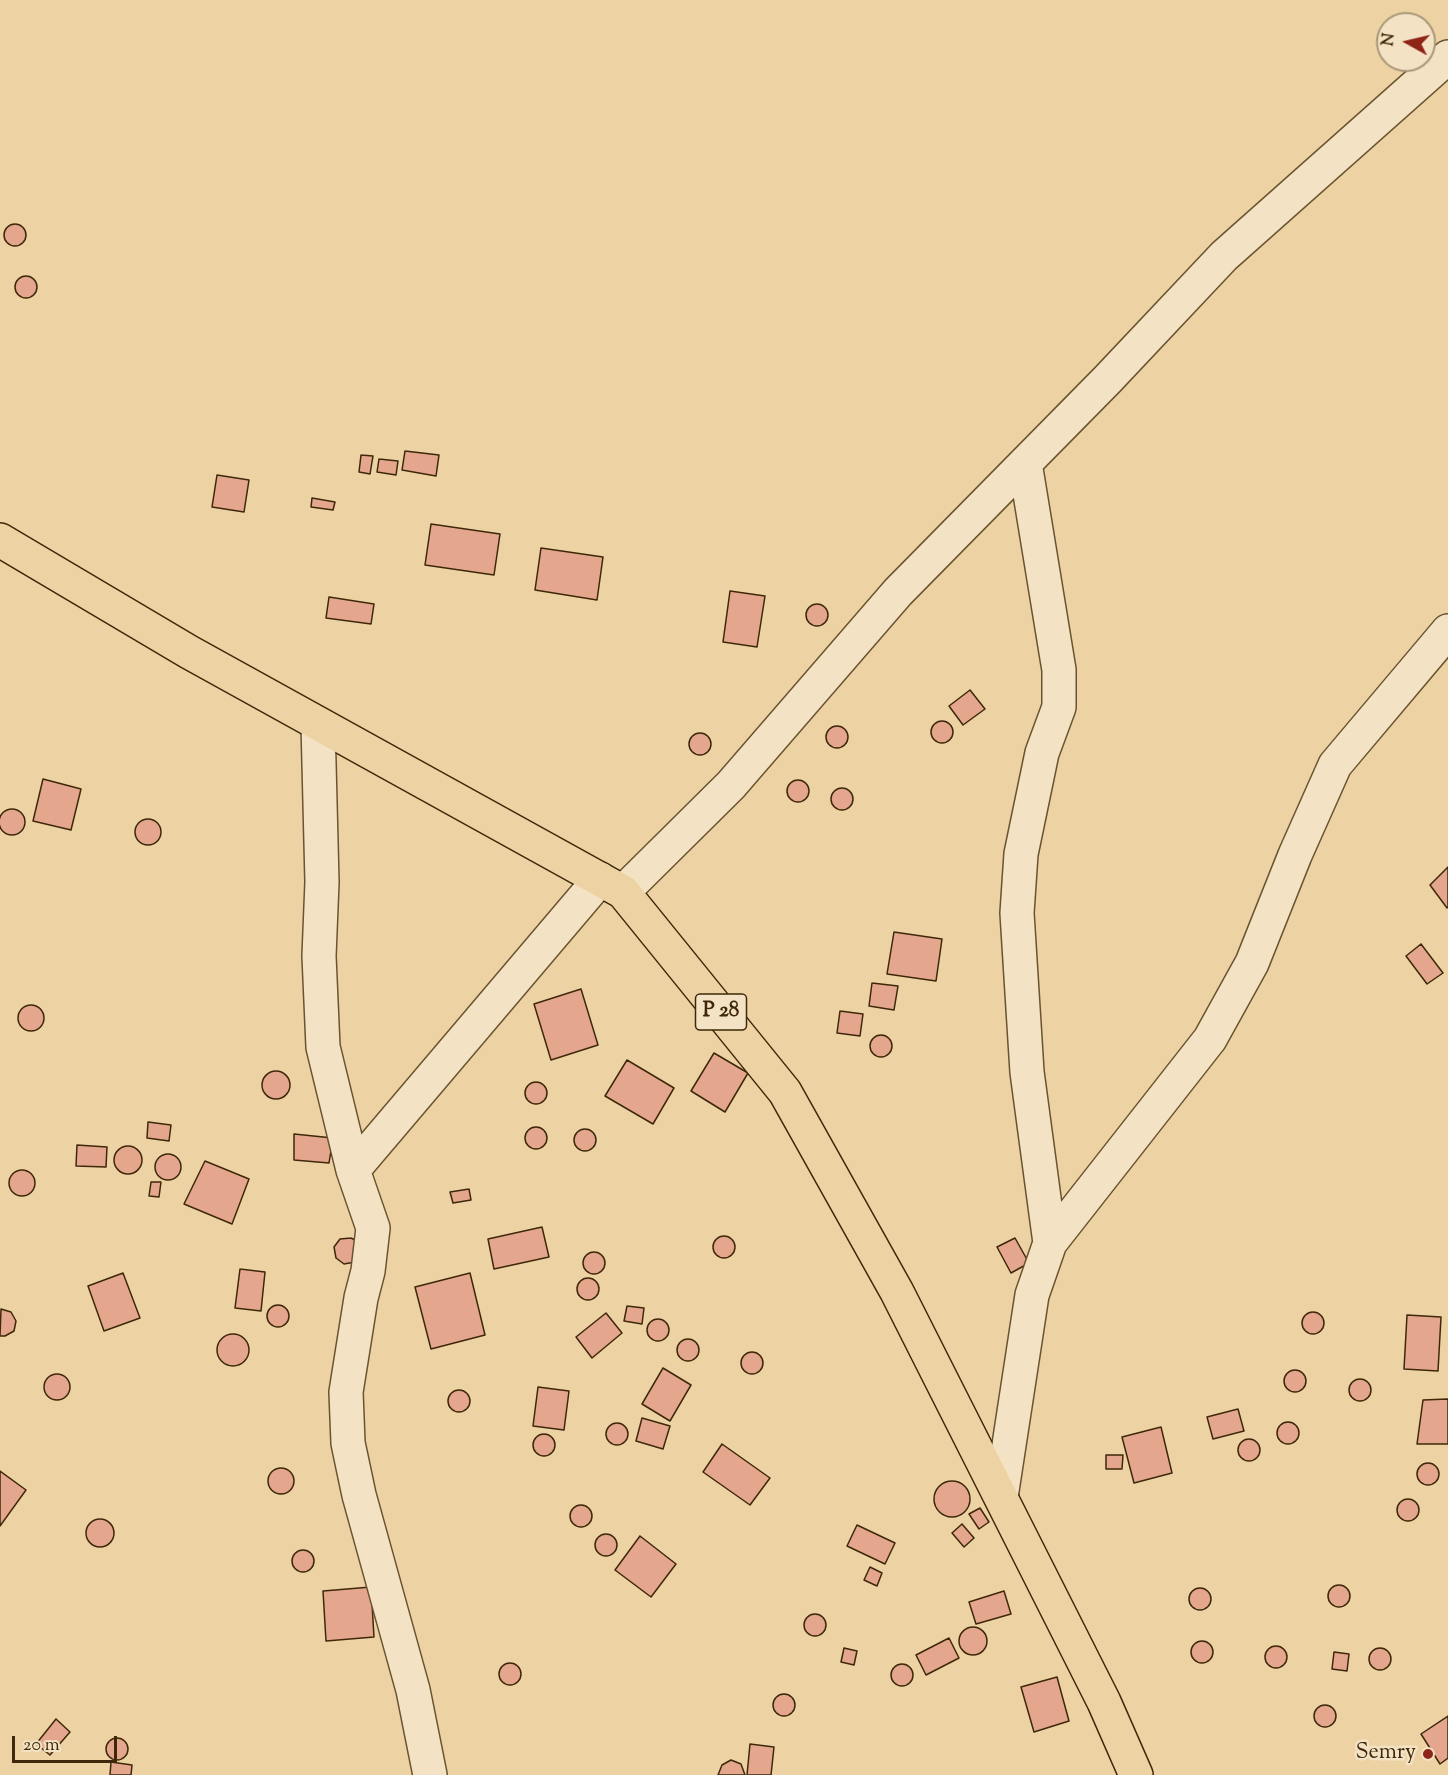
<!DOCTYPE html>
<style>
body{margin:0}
#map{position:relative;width:1448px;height:1775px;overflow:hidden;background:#edd3a3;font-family:"Sorts Mill Goudy",serif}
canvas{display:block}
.north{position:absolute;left:1376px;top:12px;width:60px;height:60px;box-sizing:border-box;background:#f3e2c3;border:2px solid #ab9879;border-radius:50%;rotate:278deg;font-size:16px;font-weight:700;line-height:24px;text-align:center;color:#3e2809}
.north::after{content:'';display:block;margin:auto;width:21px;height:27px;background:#8f2418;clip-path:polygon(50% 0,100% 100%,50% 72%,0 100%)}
.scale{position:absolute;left:12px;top:1736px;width:105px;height:27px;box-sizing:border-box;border:3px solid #3e2809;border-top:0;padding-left:8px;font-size:18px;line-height:21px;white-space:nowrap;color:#3e2809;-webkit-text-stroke:4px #f3e2c3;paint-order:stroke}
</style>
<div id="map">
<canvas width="1448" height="1775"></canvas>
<div class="north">N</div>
<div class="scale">20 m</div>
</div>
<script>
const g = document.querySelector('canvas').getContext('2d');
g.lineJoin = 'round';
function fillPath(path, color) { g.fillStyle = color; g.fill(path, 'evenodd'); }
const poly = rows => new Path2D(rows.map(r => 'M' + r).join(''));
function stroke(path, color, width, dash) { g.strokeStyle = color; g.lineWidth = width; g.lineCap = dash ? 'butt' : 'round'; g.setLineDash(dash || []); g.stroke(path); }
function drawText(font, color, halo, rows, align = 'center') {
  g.font = font + ' "Sorts Mill Goudy",serif'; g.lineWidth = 5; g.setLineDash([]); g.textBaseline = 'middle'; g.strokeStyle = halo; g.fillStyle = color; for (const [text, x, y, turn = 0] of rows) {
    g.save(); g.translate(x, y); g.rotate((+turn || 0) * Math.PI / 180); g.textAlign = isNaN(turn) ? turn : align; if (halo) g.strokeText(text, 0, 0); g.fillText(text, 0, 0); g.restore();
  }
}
const building = poly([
 '4 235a11 11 0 1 1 22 0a11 11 0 1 1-22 0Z',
 '15 287a11 11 0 1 1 22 0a11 11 0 1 1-22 0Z',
 [405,451,439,455,436,476,402,470,405,451],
 [361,455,373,456,370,474,359,472,361,455],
 [379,459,398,461,396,475,377,472,379,459],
 [217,475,249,480,244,512,212,507,217,475],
 [312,498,335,502,333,510,311,507,312,498],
 [431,524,500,534,494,575,425,565,431,524],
 [541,548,603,557,597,600,535,590,541,548],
 [730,591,765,596,757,647,723,642,730,591],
 [329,597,374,604,371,624,326,618,329,597],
 '806 615a11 11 0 1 1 22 0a11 11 0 1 1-22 0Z',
 [970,690,985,709,963,725,949,706,970,690],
 '931 732a11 11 0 1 1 22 0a11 11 0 1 1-22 0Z',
 '826 737a11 11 0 1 1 22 0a11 11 0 1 1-22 0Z',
 '689 744a11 11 0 1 1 22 0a11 11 0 1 1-22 0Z',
 [43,779,81,789,71,830,33,821,43,779],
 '787 791a11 11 0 1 1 22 0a11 11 0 1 1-22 0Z',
 '831 799a11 11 0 1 1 22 0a11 11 0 1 1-22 0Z',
 '-1 822a13 13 0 1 1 26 0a13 13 0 1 1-26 0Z',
 '135 832a13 13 0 1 1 26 0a13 13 0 1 1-26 0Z',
 [1448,867,1448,907,1447,908,1430,885,1448,867],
 [894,932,942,939,936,981,887,974,894,932],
 [1421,944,1443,973,1427,984,1406,956,1421,944],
 [872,983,898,986,894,1010,869,1006,872,983],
 [581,989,598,1045,551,1060,534,1004,581,989],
 '18 1018a13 13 0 1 1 26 0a13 13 0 1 1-26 0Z',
 [840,1011,863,1014,860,1036,837,1033,840,1011],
 '870 1046a11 11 0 1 1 22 0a11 11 0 1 1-22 0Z',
 [714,1053,748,1073,725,1112,691,1091,714,1053],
 [627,1060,674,1088,653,1124,605,1096,627,1060],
 '262 1085a14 14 0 1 1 28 0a14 14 0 1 1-28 0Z',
 '525 1093a11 11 0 1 1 22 0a11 11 0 1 1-22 0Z',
 [148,1122,171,1125,169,1141,147,1138,148,1122],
 '525 1138a11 11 0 1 1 22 0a11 11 0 1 1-22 0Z',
 '574 1140a11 11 0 1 1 22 0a11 11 0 1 1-22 0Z',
 [294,1134,333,1138,329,1163,294,1160,294,1134],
 [77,1145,107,1147,106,1167,76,1166,77,1145],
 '114 1160a14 14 0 1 1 28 0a14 14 0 1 1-28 0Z',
 '155 1167a13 13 0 1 1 26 0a13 13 0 1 1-26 0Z',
 [205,1161,249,1179,232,1224,184,1204,205,1161],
 '9 1183a13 13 0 1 1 26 0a13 13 0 1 1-26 0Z',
 [151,1182,161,1182,159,1197,149,1196,151,1182],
 [469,1189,471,1200,453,1203,450,1192,469,1189],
 [542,1227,549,1257,494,1269,488,1239,542,1227],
 '713 1247a11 11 0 1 1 22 0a11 11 0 1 1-22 0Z',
 [351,1238,355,1240,355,1262,344,1264,336,1258,334,1247,340,1239,351,1238],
 [1015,1238,1029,1263,1011,1273,997,1247,1015,1238],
 '583 1263a11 11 0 1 1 22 0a11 11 0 1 1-22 0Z',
 [240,1269,265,1272,261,1311,235,1308,240,1269],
 [123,1273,140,1318,104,1331,88,1286,123,1273],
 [470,1273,485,1335,431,1349,415,1287,470,1273],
 '577 1289a11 11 0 1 1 22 0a11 11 0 1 1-22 0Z',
 '267 1316a11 11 0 1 1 22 0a11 11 0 1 1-22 0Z',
 [627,1306,644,1308,642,1324,624,1321,627,1306],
 [1,1309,11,1312,16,1321,14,1331,5,1336,0,1336,1,1309],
 '1302 1323a11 11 0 1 1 22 0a11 11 0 1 1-22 0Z',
 [606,1313,622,1333,592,1358,576,1337,606,1313],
 [1407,1315,1441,1317,1438,1371,1404,1369,1407,1315],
 '647 1330a11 11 0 1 1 22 0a11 11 0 1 1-22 0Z',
 '217 1350a16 16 0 1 1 32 0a16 16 0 1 1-32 0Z',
 '677 1350a11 11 0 1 1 22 0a11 11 0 1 1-22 0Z',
 '741 1363a11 11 0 1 1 22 0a11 11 0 1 1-22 0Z',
 [663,1368,691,1385,670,1421,642,1404,663,1368],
 '1284 1381a11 11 0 1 1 22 0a11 11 0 1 1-22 0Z',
 '44 1387a13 13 0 1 1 26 0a13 13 0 1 1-26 0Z',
 '1349 1390a11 11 0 1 1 22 0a11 11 0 1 1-22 0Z',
 [538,1387,569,1391,564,1430,533,1426,538,1387],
 '448 1401a11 11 0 1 1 22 0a11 11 0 1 1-22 0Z',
 [1448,1399,1448,1444,1417,1444,1423,1400,1448,1399],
 [1238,1409,1244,1431,1213,1439,1207,1417,1238,1409],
 [642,1418,670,1426,663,1449,636,1441,642,1418],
 '1277 1433a11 11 0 1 1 22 0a11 11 0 1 1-22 0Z',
 '606 1434a11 11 0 1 1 22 0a11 11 0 1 1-22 0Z',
 [1161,1427,1172,1473,1134,1483,1122,1437,1161,1427],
 '533 1445a11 11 0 1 1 22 0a11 11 0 1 1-22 0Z',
 '1238 1450a11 11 0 1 1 22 0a11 11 0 1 1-22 0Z',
 [722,1444,770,1478,750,1505,703,1472,722,1444],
 [1106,1455,1123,1455,1122,1469,1106,1469,1106,1455],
 '1417 1474a11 11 0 1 1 22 0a11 11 0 1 1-22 0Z',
 '268 1481a13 13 0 1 1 26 0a13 13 0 1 1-26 0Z',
 [0,1471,26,1490,0,1526,0,1471],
 '934 1499a18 18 0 1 1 36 0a18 18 0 1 1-36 0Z',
 '1397 1510a11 11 0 1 1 22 0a11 11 0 1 1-22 0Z',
 '570 1516a11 11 0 1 1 22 0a11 11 0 1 1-22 0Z',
 [980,1508,989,1522,979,1529,969,1514,980,1508],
 '86 1533a14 14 0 1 1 28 0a14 14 0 1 1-28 0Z',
 [962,1524,974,1538,964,1547,952,1533,962,1524],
 [857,1525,895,1543,885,1564,847,1546,857,1525],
 '595 1545a11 11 0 1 1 22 0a11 11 0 1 1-22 0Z',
 [640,1536,676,1564,651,1597,615,1570,640,1536],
 '292 1561a11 11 0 1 1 22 0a11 11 0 1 1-22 0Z',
 [870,1567,882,1573,877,1586,864,1580,870,1567],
 '1328 1596a11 11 0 1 1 22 0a11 11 0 1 1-22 0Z',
 [371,1587,374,1637,326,1641,323,1591,371,1587],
 '1189 1599a11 11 0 1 1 22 0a11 11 0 1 1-22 0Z',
 [1004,1591,1011,1614,976,1624,969,1602,1004,1591],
 '804 1625a11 11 0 1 1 22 0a11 11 0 1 1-22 0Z',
 '959 1641a14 14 0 1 1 28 0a14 14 0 1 1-28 0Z',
 [949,1638,959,1658,926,1675,916,1655,949,1638],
 '1191 1652a11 11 0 1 1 22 0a11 11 0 1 1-22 0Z',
 '1265 1657a11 11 0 1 1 22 0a11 11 0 1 1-22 0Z',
 '1369 1659a11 11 0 1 1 22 0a11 11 0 1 1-22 0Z',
 [844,1648,857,1651,854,1665,841,1662,844,1648],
 [1334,1652,1349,1654,1347,1671,1332,1669,1334,1652],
 '499 1674a11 11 0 1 1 22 0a11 11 0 1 1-22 0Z',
 '891 1675a11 11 0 1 1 22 0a11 11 0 1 1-22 0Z',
 [1057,1677,1069,1721,1034,1732,1021,1687,1057,1677],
 '773 1705a11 11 0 1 1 22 0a11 11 0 1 1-22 0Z',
 '1314 1716a11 11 0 1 1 22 0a11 11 0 1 1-22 0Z',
 [1448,1716,1448,1758,1440,1764,1421,1734,1448,1716],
 [56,1719,70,1732,50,1755,36,1744,56,1719],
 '106 1749a11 11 0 1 1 22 0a11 11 0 1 1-22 0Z',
 [750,1744,774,1747,771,1775,747,1775,750,1744],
 [731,1760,741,1764,745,1775,718,1775,722,1765,731,1760],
 [111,1762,132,1765,131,1775,110,1775,111,1762]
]);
fillPath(building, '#e4a78e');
stroke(building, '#3e2809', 1.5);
const minor = poly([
 [318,724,322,882,319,956,323,1047,353,1170,373,1228,368,1271,361,1298,346,1392,348,1443,359,1495,413,1690,430,1775],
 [623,892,731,785,898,592,1107,380,1224,256,1448,57],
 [353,1170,600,879],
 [1050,1243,1210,1039,1252,963,1295,855,1335,765,1448,631],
 [1001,1497,1032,1295,1050,1243,1027,1072,1017,913,1021,854,1042,753,1059,707,1059,670,1025,463]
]);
const major = poly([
 [0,540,189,652,623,892,785,1092,897,1292,1104,1702,1136,1775]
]);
stroke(minor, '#6a5330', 36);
stroke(major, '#3e2809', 36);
stroke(minor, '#f3e2c3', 33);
stroke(major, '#edd3a3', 33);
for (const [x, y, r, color] of [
 [1428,1754,6,"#8f2418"]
]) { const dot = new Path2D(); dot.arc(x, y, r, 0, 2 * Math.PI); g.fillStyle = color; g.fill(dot); stroke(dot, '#f3e2c3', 2); }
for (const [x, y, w] of [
 [721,1012,51]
]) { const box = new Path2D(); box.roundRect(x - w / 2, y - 18, w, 36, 4.5); g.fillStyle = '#f3e2c3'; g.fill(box); stroke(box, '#3e2809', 1.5); }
drawText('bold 21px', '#3e2809', null, [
 ["P 28",721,1012]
]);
drawText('22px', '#3e2809', '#f3e2c3', [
 ["Semry",1416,1754]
], 'right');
</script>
